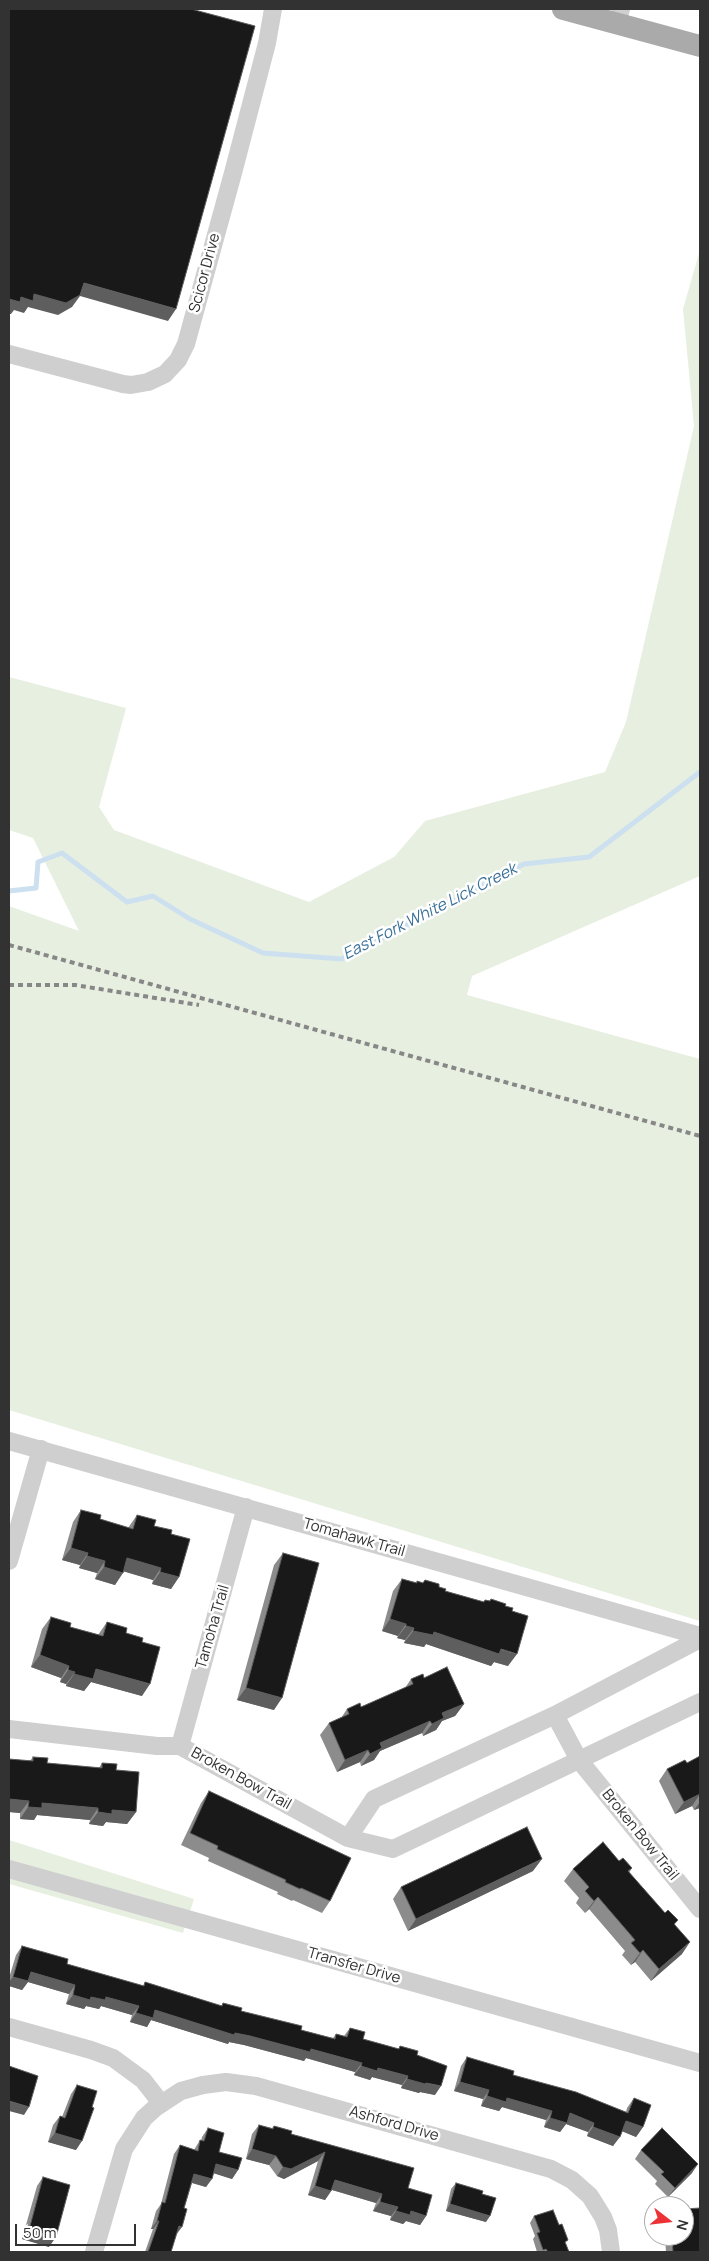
<!DOCTYPE html>
<style>
body{margin:0}
#map{position:relative;width:709px;height:2261px;overflow:hidden;background:#fff;font-family:Manrope,sans-serif}
canvas{display:block}
.frame{position:absolute;inset:0;border:10px solid #323232;pointer-events:none}
.north{position:absolute;left:644px;top:2196px;width:50px;height:50px;box-sizing:border-box;background:#fff;border:1px solid #adadad;border-radius:50%;rotate:106deg;font-size:14px;font-weight:700;line-height:20px;text-align:center;color:#323232}
.north::after{content:'';display:block;margin:auto;width:18px;height:22px;background:#ec3137;clip-path:polygon(50% 0,100% 100%,50% 72%,0 100%)}
.scale{position:absolute;left:15px;top:2224px;width:121px;height:22px;box-sizing:border-box;border:2px solid #323232;border-top:0;padding-left:6px;font-size:15px;line-height:18px;white-space:nowrap;color:#323232;-webkit-text-stroke:4px #fff;paint-order:stroke}
</style>
<div id="map">
<canvas width="709" height="2261"></canvas>
<div class="frame"></div>
<div class="north">N</div>
<div class="scale">50 m</div>
</div>
<script>
const g = document.querySelector('canvas').getContext('2d');
g.lineJoin = 'round';
function fillPath(path, color) { g.fillStyle = color; g.fill(path, 'evenodd'); }
const poly = rows => new Path2D(rows.map(r => 'M' + r).join(''));
function stroke(path, color, width, dash) { g.strokeStyle = color; g.lineWidth = width; g.lineCap = dash ? 'butt' : 'round'; g.setLineDash(dash || []); g.stroke(path); }
function drawText(font, color, halo, rows, align = 'center') {
  g.font = font + ' Manrope,sans-serif'; g.lineWidth = 5; g.setLineDash([]); g.textBaseline = 'middle'; g.strokeStyle = halo; g.fillStyle = color; for (const [text, x, y, turn = 0] of rows) {
    g.save(); g.translate(x, y); g.rotate((+turn || 0) * Math.PI / 180); g.textAlign = isNaN(turn) ? turn : align; if (halo) g.strokeText(text, 0, 0); g.fillText(text, 0, 0); g.restore();
  }
}
fillPath(poly([
 [700,250,700,876,472,976,467,995,700,1059,700,1621,9,1410,9,906,79,931,33,838,9,830,9,677,126,708,99,807,114,830,309,902,394,857,425,821,605,772,626,722,694,426,683,309],
 [9,1840,194,1899,183,1933,9,1884]
]), '#e7efe0');
stroke(poly([
 [9,891,36,888,38,862,62,853,127,902,153,896,190,919,263,953,342,959,524,864,589,857,700,772]
]), '#cce0ef', 5);
stroke(poly([
 [617,24,621,9],
 [9,354,123,384,131,385,148,382,165,374,178,360,186,344,233,173,267,43,273,9],
 [9,1441,700,1636],
 [9,1561,41,1449],
 [555,1715,579,1760,700,1909],
 [9,1729,157,1746,180,1746,348,1838,393,1849,700,1702],
 [180,1746,246,1507],
 [348,1838,374,1799,555,1715,700,1639],
 [9,1869,700,2063],
 [9,2027,91,2050,113,2058,143,2080,161,2103],
 [94,2252,124,2149,144,2118,155,2108,181,2091,203,2085,226,2082,256,2086,551,2169,572,2180,590,2196,603,2217,608,2230,611,2252]
]), '#cfcfcf', 18);
stroke(poly([
 [563,9,700,46]
]), '#aaa', 22);
stroke(poly([
 [9,945,700,1136],
 [9,985,75,985,199,1005]
]), '#878787', 4, [5, 4]);
fillPath(poly([
 [81,1510,100,1519,128,1528,137,1515,154,1526,171,1534,179,1577,171,1589,152,1584,153,1580,123,1571,115,1585,95,1579,97,1573,79,1568,80,1565,62,1560,73,1522],
 [283,1553,274,1710,237,1700,274,1565],
 [402,1579,416,1583,417,1581,423,1583,425,1580,439,1587,445,1591,483,1602,485,1600,490,1601,491,1599,505,1606,512,1611,508,1666,494,1662,491,1666,426,1644,424,1647,404,1643,405,1640,397,1638,398,1636,382,1631,393,1591],
 [51,1617,70,1627,98,1635,107,1622,142,1642,142,1696,91,1682,84,1691,66,1686,66,1684,60,1682,61,1678,31,1667,42,1629],
 [424,1678,464,1704,455,1716,442,1721,436,1730,423,1736,422,1733,380,1751,374,1760,361,1766,360,1762,337,1772,320,1735,329,1723,341,1718,347,1709,361,1707,405,1688,411,1679],
 [700,1756,700,1808,694,1810,692,1806,675,1814,659,1781,667,1769,687,1763],
 [33,1757,47,1763,99,1768,102,1763,116,1770,136,1812,127,1824,106,1822,103,1826,89,1824,90,1820,37,1815,34,1820,20,1819,20,1813,9,1812,9,1759,30,1761],
 [209,1791,330,1901,322,1913,293,1900,292,1901,277,1894,278,1892,208,1861,209,1858,181,1845,201,1803],
 [619,1861,632,1868,629,1873,665,1913,678,1920,675,1924,682,1954,651,1981,635,1962,631,1965,622,1955,625,1951,589,1909,585,1913,576,1903,579,1898,564,1881,573,1869],
 [533,1871,408,1931,393,1899,401,1887],
 [22,1946,67,1964,143,1986,145,1982,221,2006,223,2003,241,2011,301,2030,333,2038,336,2034,344,2036,350,2028,363,2039,398,2049,400,2046,417,2055,435,2095,420,2092,419,2093,401,2088,402,2085,372,2077,370,2080,354,2075,355,2072,306,2058,304,2061,244,2045,229,2042,228,2044,151,2020,147,2027,130,2022,132,2015,101,2006,99,2009,86,2006,84,2009,66,2004,69,1994,28,1982,22,1990,9,1986,9,1978,16,1955],
 [467,2057,513,2075,626,2112,627,2108,634,2098,643,2127,636,2137,622,2131,613,2146,587,2136,588,2132,566,2124,560,2132,544,2127,546,2120,502,2107,499,2111,481,2106,483,2099,454,2091,461,2066],
 [77,2085,76,2150,48,2142,53,2125,60,2116,62,2117,71,2094],
 [259,2125,272,2128,274,2126,408,2188,426,2216,420,2225,406,2221,403,2224,390,2220,391,2216,373,2211,376,2203,332,2190,325,2200,308,2195,318,2161,284,2179,277,2176,269,2165,246,2159,252,2134],
 [208,2128,219,2152,238,2170,232,2179,213,2173,206,2187,192,2183,171,2252,145,2252,153,2229,151,2229,156,2211,161,2204,174,2154,180,2145,194,2150,200,2140,201,2141,202,2137],
 [641,2150,692,2173,668,2197,655,2184,657,2181,635,2159],
 [43,2177,49,2247,22,2239,37,2186],
 [456,2183,482,2194,486,2222,446,2211,451,2189],
 [534,2216,566,2244,569,2252,537,2252,533,2239,535,2236,530,2223],
 [665,2236,684,2236,700,2252,666,2252]
]), '#8c8c8c');
fillPath(poly([
 [84,283,176,309,168,321,80,296,72,307,58,315,28,307,24,313,14,310,11,314,9,314,9,299,21,297],
 [71,1548,88,1553,80,1565,62,1560],
 [87,1556,105,1561,97,1573,79,1568],
 [127,1558,161,1568,153,1580,119,1570],
 [104,1567,123,1573,115,1585,95,1579],
 [160,1572,179,1577,171,1589,152,1584],
 [390,1619,406,1624,398,1636,382,1631],
 [406,1626,414,1628,405,1640,397,1638],
 [413,1631,434,1632,517,1654,508,1666,494,1662,491,1666,426,1644,424,1647,404,1643],
 [40,1655,69,1666,61,1678,31,1667],
 [96,1669,150,1684,142,1696,91,1682,84,1691,66,1686,74,1674],
 [68,1670,75,1672,66,1684,60,1682],
 [246,1688,282,1698,274,1710,237,1700],
 [464,1704,455,1716,442,1721,436,1730,423,1736,432,1724,442,1713],
 [430,1721,422,1733,380,1751,374,1760,361,1766,370,1754,380,1743],
 [368,1750,360,1762,337,1772,345,1760],
 [700,1794,692,1806,675,1814,684,1802],
 [9,1799,29,1801,20,1813,9,1812],
 [700,1802,700,1808,694,1810],
 [42,1803,98,1808,90,1820,37,1815,34,1820,20,1819,28,1807],
 [112,1810,136,1812,127,1824,106,1822,103,1826,89,1824,98,1812],
 [542,1859,533,1871,408,1931,416,1919],
 [598,1897,589,1909,585,1913,594,1901],
 [690,1942,682,1954,651,1981,659,1969],
 [643,1950,635,1962,631,1965,640,1953],
 [31,1972,75,1985,69,1994,28,1982,22,1990,9,1986,9,1982,13,1977],
 [73,1995,106,1997,139,2006,132,2015,101,2006,99,2009,86,2006,84,2009,66,2004],
 [155,2010,235,2033,311,2049,362,2063,355,2072,306,2058,304,2061,244,2045,229,2042,228,2044,151,2020,147,2027,130,2022,136,2013],
 [361,2066,378,2068,408,2076,402,2085,372,2077,370,2080,354,2075],
 [407,2079,426,2083,441,2086,435,2095,420,2092,419,2093,401,2088],
 [460,2082,489,2090,483,2099,454,2091],
 [487,2096,507,2098,552,2111,546,2120,502,2107,499,2111,481,2106],
 [9,2101,29,2107,24,2115,9,2111],
 [570,2113,594,2123,588,2132,566,2124,560,2132,544,2127,550,2118],
 [626,2121,643,2127,636,2137,619,2130],
 [593,2127,620,2137,613,2146,587,2136],
 [55,2133,82,2141,76,2150,48,2142],
 [252,2149,276,2156,269,2165,246,2159],
 [325,2152,318,2161,284,2179,277,2176,283,2167],
 [216,2164,238,2170,232,2179,210,2172],
 [698,2164,692,2173,668,2197,675,2188],
 [194,2174,212,2179,206,2187,189,2182],
 [335,2180,382,2194,376,2203,329,2189],
 [315,2186,331,2191,325,2200,308,2195],
 [380,2202,398,2207,391,2216,373,2211],
 [450,2204,490,2216,486,2222,446,2211],
 [396,2211,411,2211,426,2216,420,2225,406,2221,403,2224,390,2220],
 [157,2221,159,2221,153,2229,151,2229],
 [179,2226,182,2227,176,2235],
 [29,2230,56,2237,49,2247,22,2239]
]), '#5e5e5e');
const building = poly([
 [9,9,191,9,255,26,176,309,84,283,80,295,66,303,34,294,33,301,21,297,20,302,9,299,9,9],
 [81,1510,101,1515,100,1519,133,1529,137,1515,156,1520,154,1526,172,1530,171,1534,190,1539,179,1577,160,1572,161,1568,127,1558,123,1573,104,1567,105,1561,87,1556,88,1553,71,1548,81,1510],
 [283,1553,319,1563,282,1698,246,1688,283,1553],
 [402,1579,417,1583,417,1581,423,1583,425,1580,439,1584,439,1587,446,1589,445,1591,484,1602,485,1600,490,1601,491,1599,506,1604,505,1606,513,1608,512,1611,528,1616,517,1654,501,1649,499,1654,434,1632,433,1635,413,1631,414,1628,406,1626,406,1624,390,1619,402,1579],
 [51,1617,71,1623,70,1627,103,1636,107,1622,127,1628,126,1633,143,1638,142,1642,160,1647,150,1684,96,1669,93,1679,74,1674,75,1672,68,1670,69,1666,40,1655,51,1617],
 [447,1667,464,1704,442,1713,444,1718,432,1724,430,1721,380,1743,382,1748,370,1754,368,1750,345,1760,329,1723,349,1714,347,1709,360,1703,361,1707,413,1684,411,1679,423,1674,424,1678,447,1667],
 [700,1756,700,1794,684,1802,667,1769,685,1760,687,1763,700,1756],
 [33,1757,48,1758,47,1763,102,1768,102,1763,117,1764,116,1770,139,1772,136,1812,112,1810,112,1814,98,1812,98,1808,42,1803,42,1808,28,1807,29,1801,9,1799,9,1759,33,1761,33,1757],
 [209,1791,351,1858,330,1901,301,1888,300,1889,285,1882,286,1880,217,1849,218,1846,190,1833,209,1791],
 [527,1827,542,1859,416,1919,401,1887,527,1827],
 [603,1842,619,1861,623,1858,632,1868,628,1871,665,1913,668,1910,678,1920,674,1924,690,1942,659,1969,643,1950,640,1953,631,1943,635,1940,598,1897,594,1901,585,1891,589,1887,573,1869,603,1842],
 [22,1946,68,1959,67,1964,144,1986,145,1982,222,2006,223,2003,242,2008,241,2011,302,2026,301,2030,335,2039,336,2034,347,2037,350,2028,365,2032,363,2039,399,2049,400,2046,418,2051,417,2055,447,2066,441,2086,426,2083,425,2084,407,2079,408,2076,378,2068,377,2071,361,2066,362,2063,311,2049,310,2052,250,2036,235,2033,234,2035,155,2010,153,2018,136,2013,139,2006,106,1997,105,2000,91,1997,90,2000,73,1995,75,1985,31,1972,28,1981,13,1977,22,1946],
 [467,2057,514,2071,513,2075,576,2092,628,2113,634,2098,651,2105,643,2127,626,2121,620,2137,593,2127,594,2123,570,2113,567,2123,550,2118,552,2111,507,2098,506,2102,487,2096,489,2090,460,2082,467,2057],
 [9,2066,38,2076,29,2107,9,2101,9,2066],
 [77,2085,97,2091,92,2107,94,2108,82,2141,55,2133,60,2116,65,2118,77,2085],
 [259,2125,273,2129,274,2126,292,2131,291,2134,414,2168,408,2188,432,2195,426,2216,411,2211,410,2215,396,2211,398,2207,380,2202,382,2194,335,2180,331,2191,315,2186,325,2152,291,2169,283,2167,276,2156,252,2149,259,2125],
 [208,2128,224,2133,219,2152,242,2158,238,2170,216,2164,212,2179,194,2174,184,2208,187,2209,182,2227,179,2226,171,2252,148,2252,159,2221,157,2221,162,2202,165,2203,180,2145,198,2151,200,2140,204,2141,208,2128],
 [662,2128,698,2164,675,2188,661,2174,664,2172,641,2150,662,2128],
 [43,2177,70,2185,56,2237,29,2230,43,2177],
 [456,2183,483,2191,482,2194,496,2198,490,2216,450,2204,456,2183],
 [700,2208,700,2252,673,2252,672,2236,684,2236,684,2209,700,2208],
 [553,2210,559,2225,562,2224,568,2240,565,2242,569,2252,548,2252,546,2249,543,2250,537,2233,540,2232,534,2216,553,2210]
]);
fillPath(building, '#191919');
stroke(building, '#5e5e5e', 1);
drawText('15px', '#323232', '#fff', [
 ["Scicor Drive",205,273,-75],
 ["Tomahawk Trail",354,1538,16],
 ["Tamoha Trail",213,1627,-74],
 ["Broken Bow Trail",241,1779,29],
 ["Broken Bow Trail",640,1835,51],
 ["Transfer Drive",354,1966,16],
 ["Ashford Drive",394,2124,16]
]);
drawText('italic 16px', '#3b7199', '#fff', [
 ["East Fork White Lick Creek",430,912,-27]
]);
</script>
